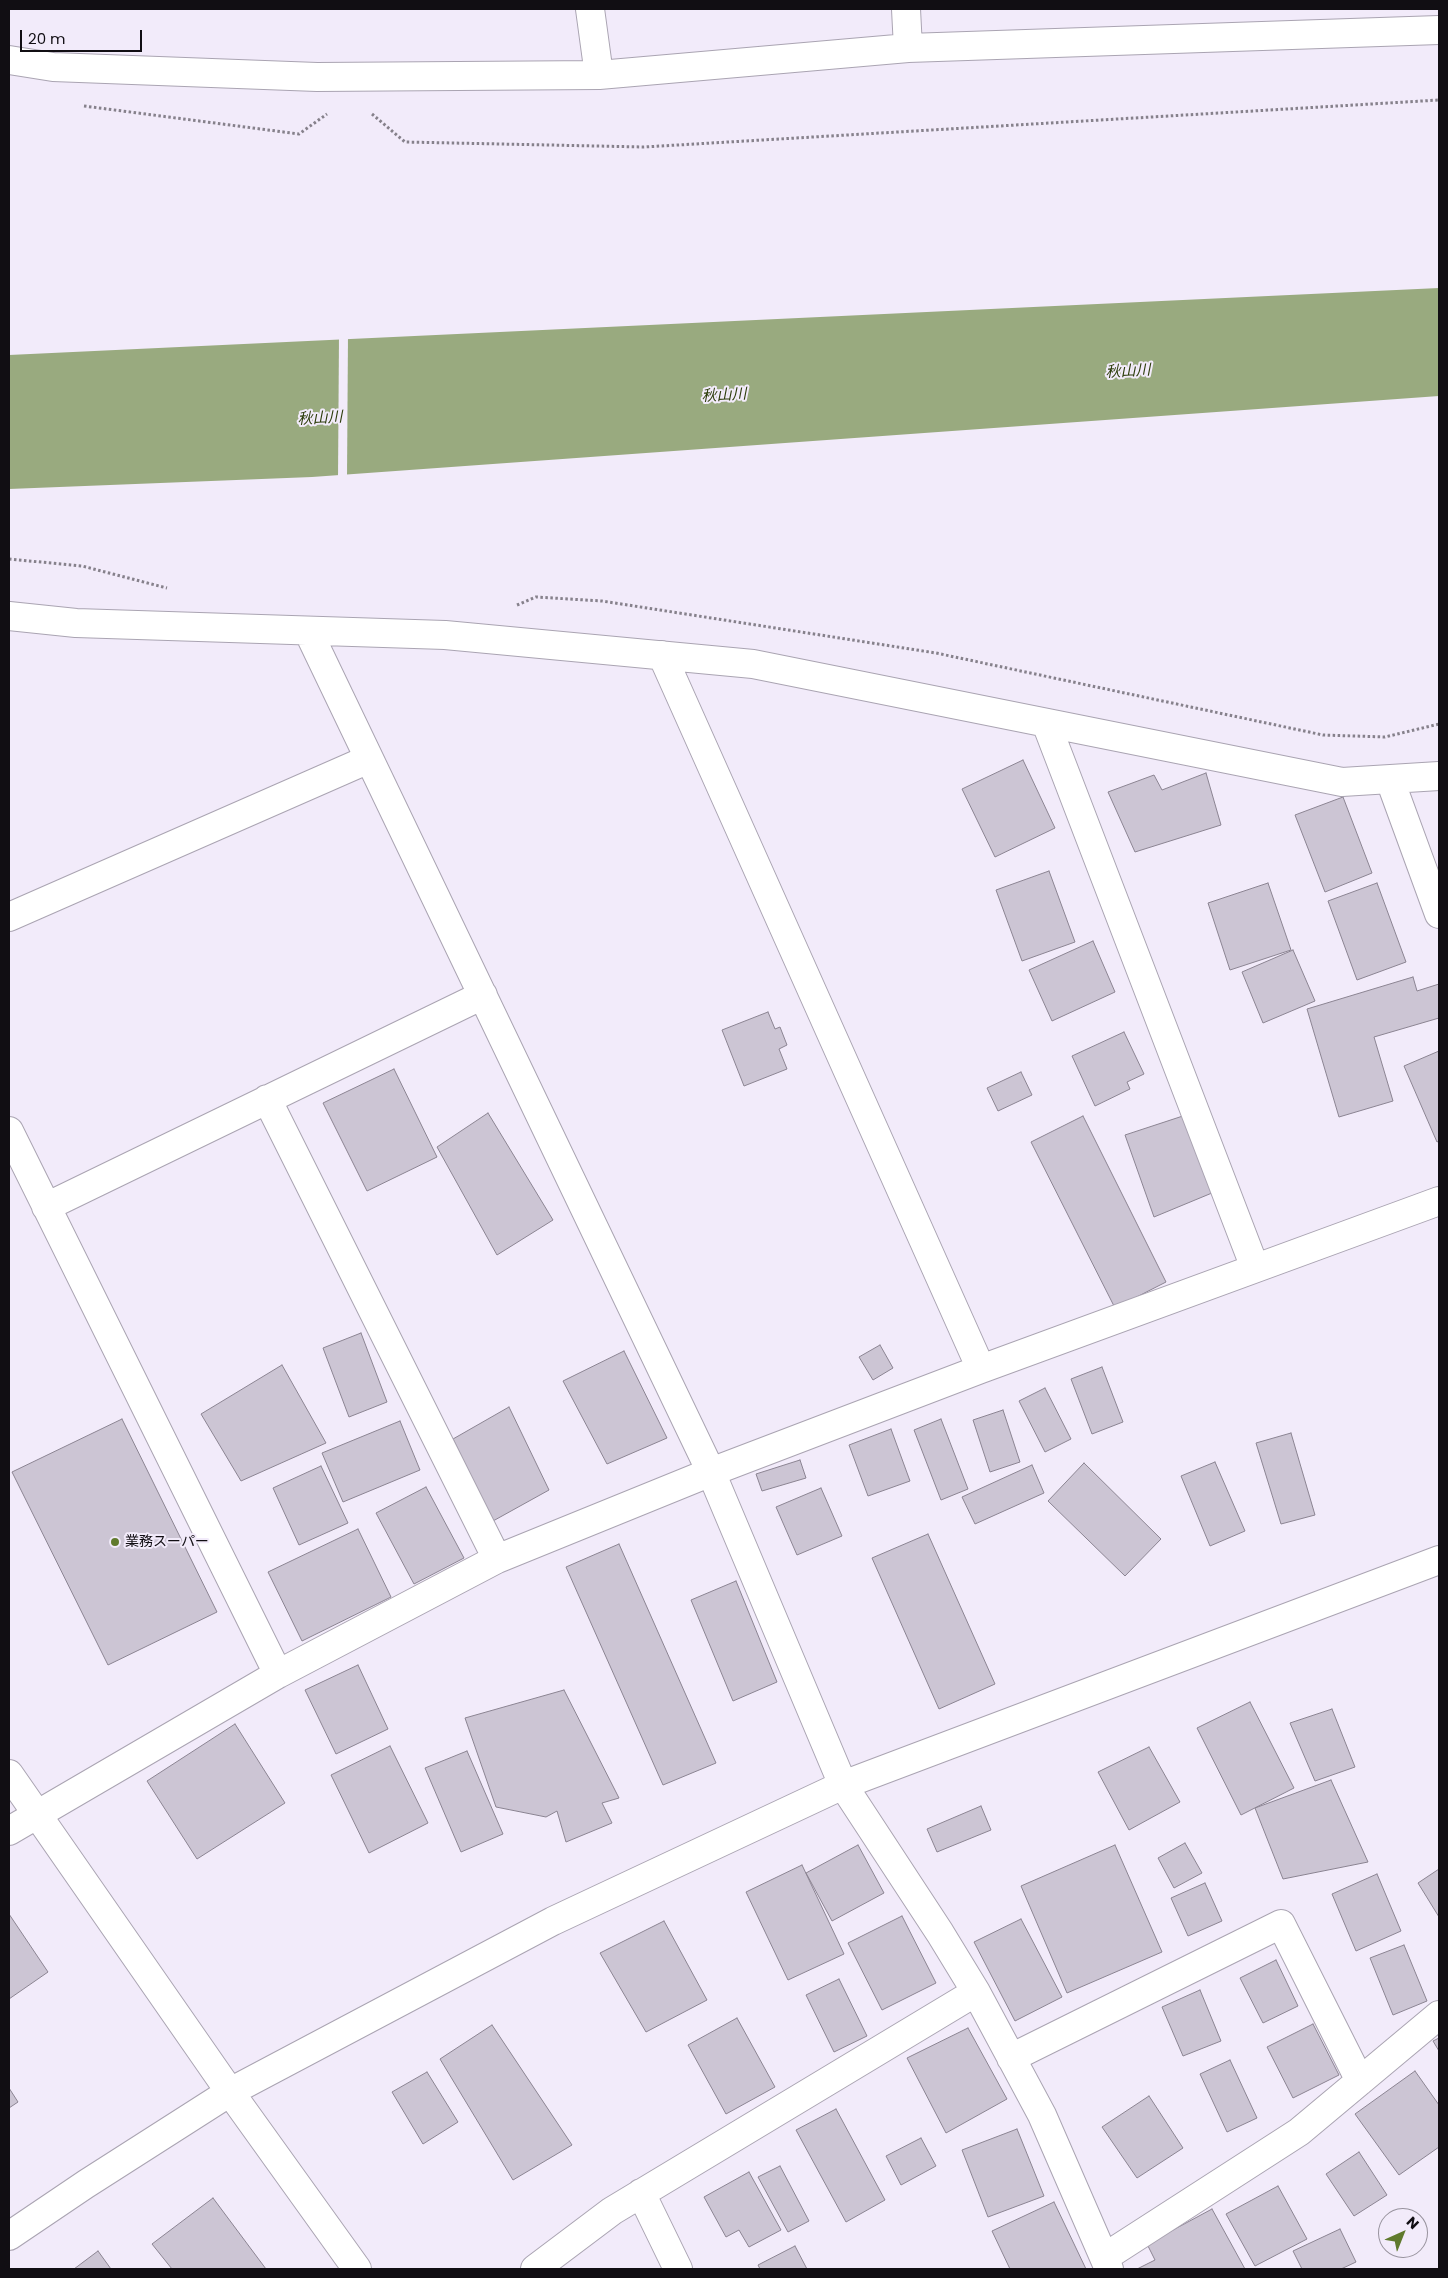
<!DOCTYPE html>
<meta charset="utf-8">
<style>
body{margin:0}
#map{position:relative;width:1448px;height:2278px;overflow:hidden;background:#f2ebfa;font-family:Poppins,sans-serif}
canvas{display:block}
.frame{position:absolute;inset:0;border:10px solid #110e13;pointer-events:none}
.north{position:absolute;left:1378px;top:2208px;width:50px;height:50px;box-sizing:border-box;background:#f2ebfa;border:1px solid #98939e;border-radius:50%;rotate:44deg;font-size:14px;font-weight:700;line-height:20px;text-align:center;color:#110e13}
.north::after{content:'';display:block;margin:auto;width:18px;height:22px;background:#607a2d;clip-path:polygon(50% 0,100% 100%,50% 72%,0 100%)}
.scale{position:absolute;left:20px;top:30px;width:122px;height:22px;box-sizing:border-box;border:2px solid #110e13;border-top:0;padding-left:6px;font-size:15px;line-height:18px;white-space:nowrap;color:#110e13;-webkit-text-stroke:4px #f2ebfa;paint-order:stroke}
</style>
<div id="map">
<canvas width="1448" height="2278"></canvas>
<div class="frame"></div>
<div class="north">N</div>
<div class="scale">20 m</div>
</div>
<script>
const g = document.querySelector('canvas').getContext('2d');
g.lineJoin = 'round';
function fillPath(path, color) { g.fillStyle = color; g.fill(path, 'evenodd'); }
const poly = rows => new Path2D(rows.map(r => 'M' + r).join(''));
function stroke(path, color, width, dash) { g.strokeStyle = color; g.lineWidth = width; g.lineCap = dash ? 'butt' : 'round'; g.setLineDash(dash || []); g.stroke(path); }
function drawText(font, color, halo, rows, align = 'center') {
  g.font = font + ' Poppins,"Noto Sans JP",sans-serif'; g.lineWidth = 4; g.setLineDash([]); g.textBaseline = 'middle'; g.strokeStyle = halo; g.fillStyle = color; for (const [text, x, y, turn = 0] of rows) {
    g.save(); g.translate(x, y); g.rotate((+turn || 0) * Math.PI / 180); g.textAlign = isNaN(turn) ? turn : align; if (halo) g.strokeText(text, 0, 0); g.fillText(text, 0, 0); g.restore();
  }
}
fillPath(poly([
 [1439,288,1439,396,312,477,9,489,9,355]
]), '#99aa7f');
fillPath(poly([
 [348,335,347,477,338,478,339,336]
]), '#f2ebfa');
const building = poly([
 [1023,760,1055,828,995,857,962,789,1023,760],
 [1206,773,1221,825,1135,852,1108,792,1154,775,1162,790,1206,773],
 [1343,797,1372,873,1325,892,1295,815,1343,797],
 [1049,871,1075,942,1022,961,996,890,1049,871],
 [1268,883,1291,950,1230,970,1208,903,1268,883],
 [1377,883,1406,962,1357,980,1328,901,1377,883],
 [1093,941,1115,992,1052,1021,1029,970,1093,941],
 [1293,950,1315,1001,1263,1023,1242,972,1293,950],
 [1413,977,1417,991,1439,984,1439,1018,1374,1037,1393,1101,1339,1117,1307,1009,1413,977],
 [768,1012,775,1029,780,1027,787,1045,779,1049,787,1069,744,1086,722,1030,768,1012],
 [1124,1032,1144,1074,1127,1082,1130,1089,1095,1106,1072,1056,1124,1032],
 [1439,1051,1439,1141,1437,1142,1404,1066,1439,1051],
 [394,1069,437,1157,367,1191,323,1103,394,1069],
 [1021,1072,1032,1095,998,1111,987,1088,1021,1072],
 [1195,1112,1224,1188,1154,1217,1125,1135,1195,1112],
 [488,1113,553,1220,497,1255,437,1147,488,1113],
 [1083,1116,1166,1282,1115,1308,1031,1142,1083,1116],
 [361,1333,387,1402,349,1417,323,1348,361,1333],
 [880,1345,893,1368,873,1380,859,1357,880,1345],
 [624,1351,667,1438,607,1464,563,1381,624,1351],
 [282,1365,326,1443,241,1481,201,1414,282,1365],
 [1102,1367,1123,1422,1092,1434,1071,1379,1102,1367],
 [1045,1388,1071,1439,1045,1452,1019,1401,1045,1388],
 [509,1407,549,1490,493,1521,453,1439,509,1407],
 [1003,1410,1020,1462,990,1472,973,1420,1003,1410],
 [122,1419,217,1612,108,1665,12,1472,122,1419],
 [941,1419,968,1489,941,1500,914,1430,941,1419],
 [400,1421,420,1470,343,1502,322,1453,400,1421],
 [891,1429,910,1481,868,1496,849,1445,891,1429],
 [1291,1433,1315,1515,1281,1524,1256,1443,1291,1433],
 [800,1460,806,1478,762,1491,756,1474,800,1460],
 [1215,1462,1245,1531,1210,1546,1181,1476,1215,1462],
 [1084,1463,1161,1539,1125,1576,1048,1501,1084,1463],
 [1032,1465,1044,1493,975,1524,962,1497,1032,1465],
 [321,1466,348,1523,299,1545,273,1488,321,1466],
 [426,1487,464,1558,414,1584,376,1513,426,1487],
 [821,1488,842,1536,797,1555,776,1507,821,1488],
 [358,1529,391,1597,302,1641,268,1572,358,1529],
 [928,1534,995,1684,939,1709,872,1558,928,1534],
 [619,1544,716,1763,663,1785,566,1567,619,1544],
 [736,1581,777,1682,733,1701,691,1600,736,1581],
 [358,1665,388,1729,336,1754,305,1690,358,1665],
 [564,1690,619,1798,602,1803,612,1823,566,1842,557,1811,546,1817,496,1807,465,1718,564,1690],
 [1250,1702,1294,1788,1241,1815,1197,1728,1250,1702],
 [1332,1709,1355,1767,1315,1781,1290,1723,1332,1709],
 [235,1724,285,1803,197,1859,147,1781,235,1724],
 [390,1746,428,1823,369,1853,331,1775,390,1746],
 [1149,1747,1180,1802,1129,1830,1098,1772,1149,1747],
 [467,1751,503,1834,461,1852,425,1768,467,1751],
 [1331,1780,1368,1862,1283,1879,1255,1808,1331,1780],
 [981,1806,991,1830,937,1852,927,1829,981,1806],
 [1185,1843,1202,1873,1174,1888,1158,1858,1185,1843],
 [858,1845,884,1893,832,1921,806,1873,858,1845],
 [1115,1845,1162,1952,1067,1993,1021,1886,1115,1845],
 [802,1865,844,1954,788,1980,746,1892,802,1865],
 [1439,1869,1439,1917,1418,1883,1439,1869],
 [1377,1874,1401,1931,1356,1951,1332,1894,1377,1874],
 [1205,1883,1222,1921,1188,1936,1171,1898,1205,1883],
 [9,1914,48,1972,9,1999,9,1914],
 [902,1916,936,1983,882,2010,848,1943,902,1916],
 [1021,1919,1062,1997,1015,2021,974,1942,1021,1919],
 [664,1921,707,2000,646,2032,600,1953,664,1921],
 [1404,1945,1427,2001,1393,2015,1370,1958,1404,1945],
 [1276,1960,1298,2006,1263,2023,1240,1978,1276,1960],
 [839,1979,867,2036,834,2052,806,1995,839,1979],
 [1200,1990,1221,2041,1183,2056,1162,2007,1200,1990],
 [737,2018,775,2087,726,2114,688,2045,737,2018],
 [1313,2024,1339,2075,1293,2098,1267,2047,1313,2024],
 [492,2025,572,2145,513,2180,440,2059,492,2025],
 [968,2028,1007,2099,946,2133,907,2058,968,2028],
 [1439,2038,1439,2051,1433,2041,1439,2038],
 [1230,2060,1257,2118,1227,2132,1200,2074,1230,2060],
 [1415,2071,1439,2105,1439,2147,1399,2175,1355,2114,1415,2071],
 [427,2072,458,2122,423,2144,392,2092,427,2072],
 [9,2088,18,2102,9,2108,9,2088],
 [1149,2096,1183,2148,1137,2178,1102,2127,1149,2096],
 [836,2109,885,2200,846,2222,796,2130,836,2109],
 [1017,2129,1044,2196,988,2217,962,2150,1017,2129],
 [921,2138,936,2166,901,2185,886,2156,921,2138],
 [1359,2152,1387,2195,1354,2216,1326,2174,1359,2152],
 [780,2166,809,2221,788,2232,758,2177,780,2166],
 [749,2172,781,2230,749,2247,739,2230,726,2237,704,2197,749,2172],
 [1278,2186,1307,2239,1255,2266,1226,2214,1278,2186],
 [213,2198,266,2269,172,2269,152,2244,213,2198],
 [1054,2202,1086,2269,1010,2269,992,2231,1054,2202],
 [1212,2209,1245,2269,1137,2269,1155,2260,1147,2244,1212,2209],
 [1340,2229,1356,2262,1341,2269,1302,2269,1293,2251,1340,2229],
 [795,2246,807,2269,760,2269,758,2265,795,2246],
 [98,2251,111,2269,74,2269,98,2251]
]);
fillPath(building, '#ccc5d4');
stroke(building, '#8b8492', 1);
const minor = poly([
 [590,9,599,75],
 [906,9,908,48],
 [9,60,53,67,317,77,599,75,908,48,1439,30],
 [9,616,76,623,445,635,753,664,1342,782,1439,776],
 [308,631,711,1472,843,1785,940,1933,976,1992,1042,2115,1109,2269],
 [662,655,981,1369],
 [1046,723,1255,1268],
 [1390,780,1439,914],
 [9,917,369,759],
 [267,1099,497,1559],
 [9,1131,278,1674],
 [46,1207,483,995],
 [9,1831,278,1674,497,1559,711,1472,981,1369,1439,1201],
 [1011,2058,1281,1924,1360,2081],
 [641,2193,678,2269],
 [1105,2257,1299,2132,1439,2015],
 [535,2269,612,2211,976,1992]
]);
const tertiary = poly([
 [9,1774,230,2092,357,2269],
 [9,2236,86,2184,230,2092,553,1921,843,1785,1439,1560]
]);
stroke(minor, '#aaa4b2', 30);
stroke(tertiary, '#aaa4b2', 30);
stroke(poly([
 [84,106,299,134,327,114],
 [372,114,405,142,644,147,1439,100],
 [9,559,82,566,167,588],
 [517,605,536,597,602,601,936,653,1323,735,1385,737,1439,724]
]), '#86818b', 3, [2.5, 2.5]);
stroke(minor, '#fff', 28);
stroke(tertiary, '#fff', 28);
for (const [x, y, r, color] of [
 [115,1542,5,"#607a2d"]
]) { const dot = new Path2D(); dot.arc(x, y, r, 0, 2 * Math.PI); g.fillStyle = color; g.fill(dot); stroke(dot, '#f2ebfa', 2); }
drawText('14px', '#110e13', '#f2ebfa', [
 ["業務スーパー",125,1542]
], 'left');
drawText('italic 15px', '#2d3d0b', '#f2ebfa', [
 ["秋山川",1128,372,-3],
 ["秋山川",724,396,-3],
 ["秋山川",320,419,-3]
]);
</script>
